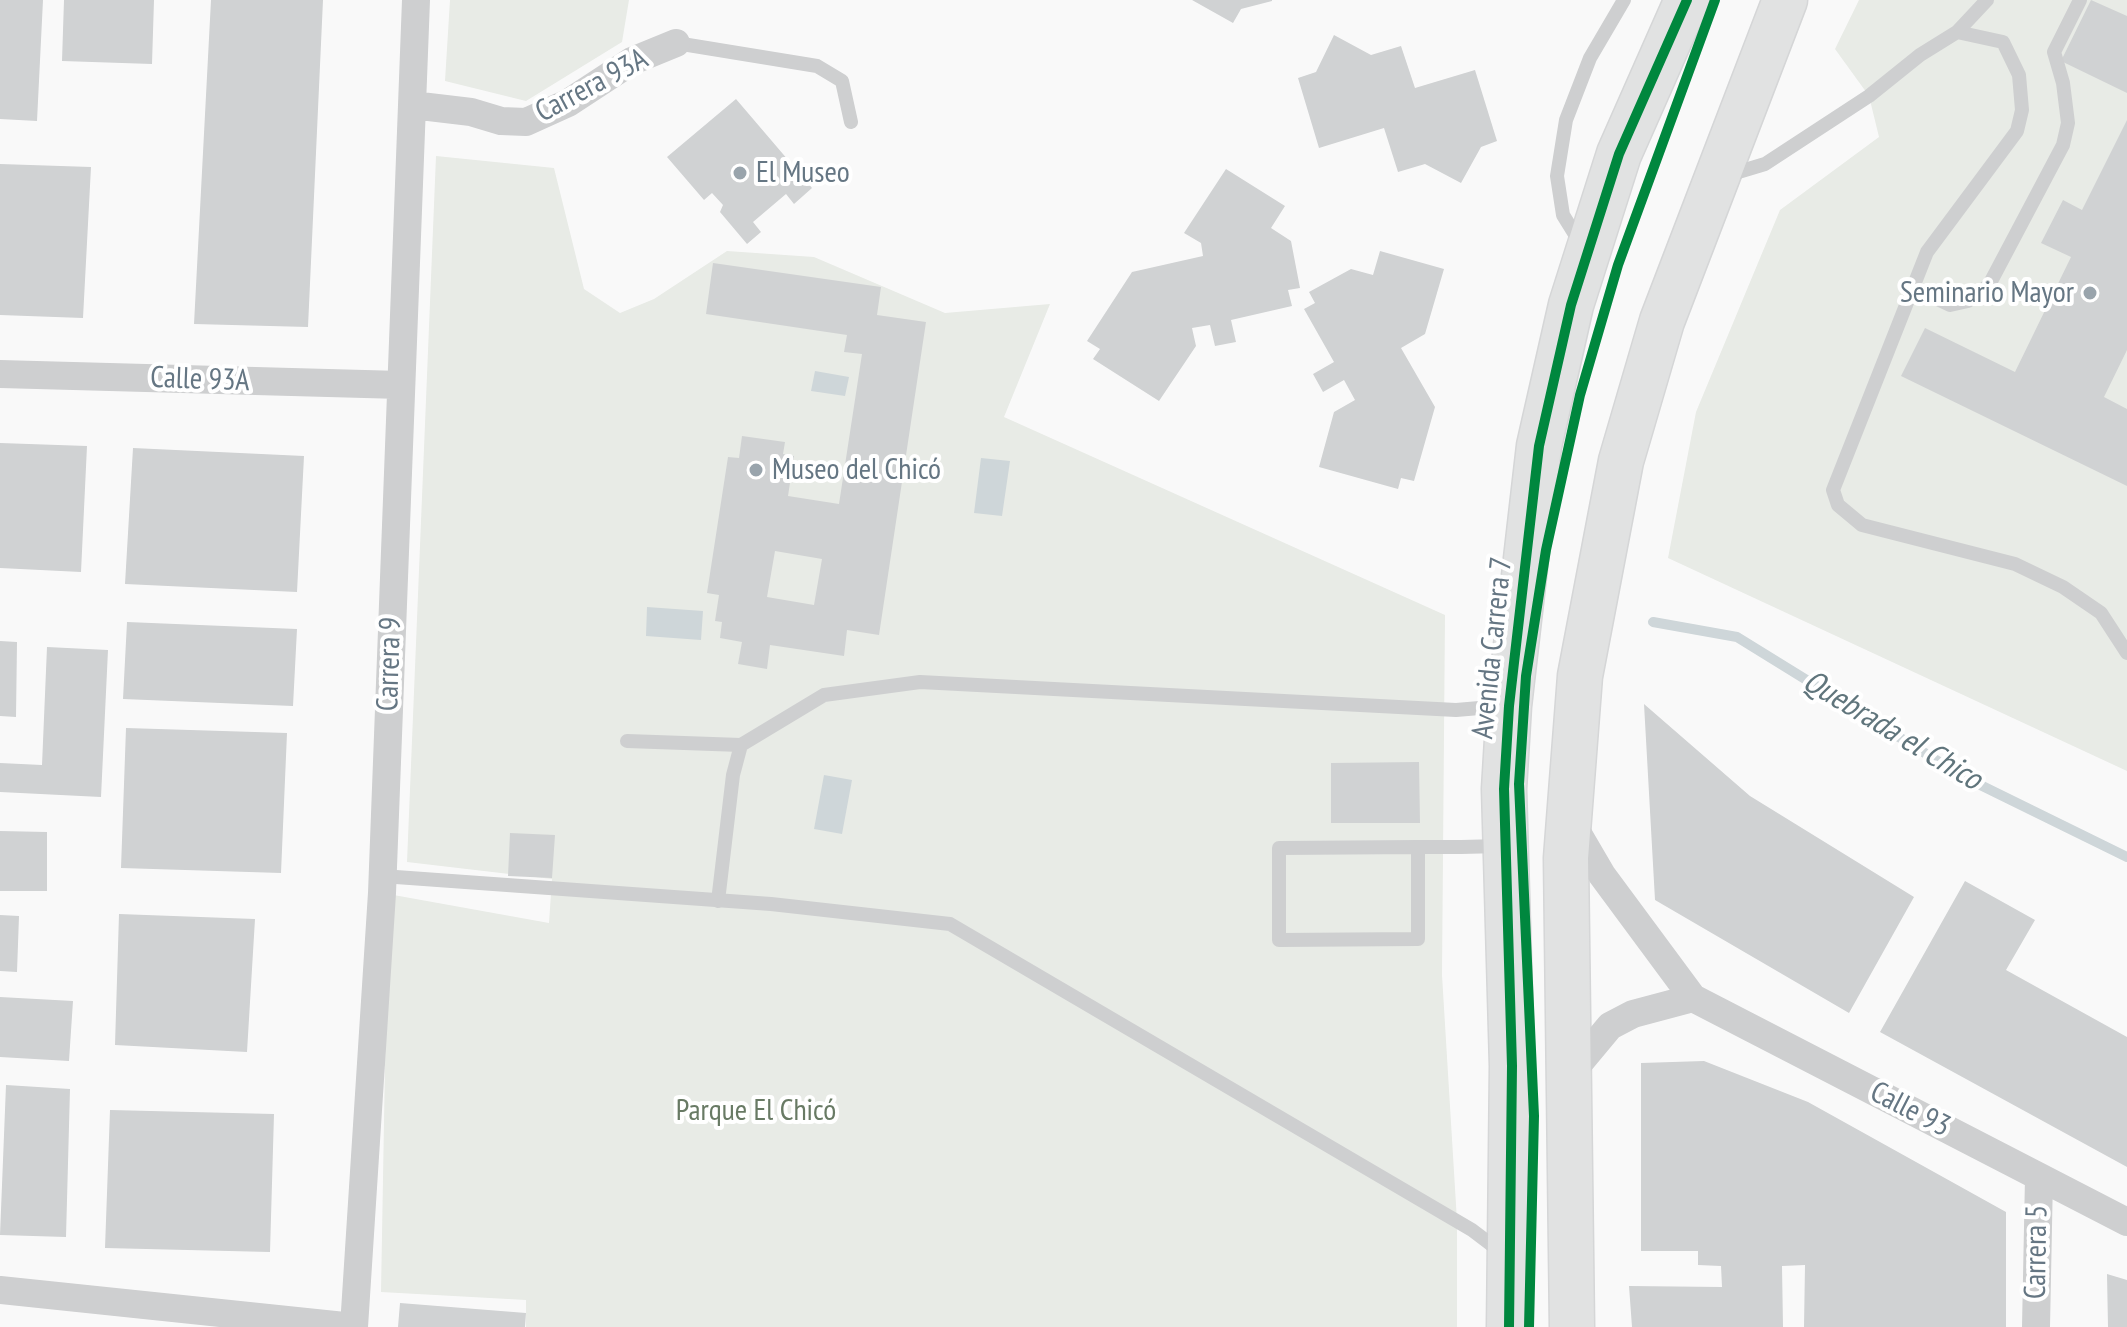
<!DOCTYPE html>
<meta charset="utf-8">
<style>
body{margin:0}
canvas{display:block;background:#f9f9f9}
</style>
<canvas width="2127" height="1327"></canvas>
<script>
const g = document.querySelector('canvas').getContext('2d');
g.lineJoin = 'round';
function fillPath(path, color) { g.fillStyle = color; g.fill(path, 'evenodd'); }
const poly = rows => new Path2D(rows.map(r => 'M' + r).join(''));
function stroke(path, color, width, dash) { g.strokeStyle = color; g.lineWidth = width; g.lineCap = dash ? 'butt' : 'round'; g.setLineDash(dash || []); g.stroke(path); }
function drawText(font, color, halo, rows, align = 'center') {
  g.font = font + ' "PT Sans Narrow",sans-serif'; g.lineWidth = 8; g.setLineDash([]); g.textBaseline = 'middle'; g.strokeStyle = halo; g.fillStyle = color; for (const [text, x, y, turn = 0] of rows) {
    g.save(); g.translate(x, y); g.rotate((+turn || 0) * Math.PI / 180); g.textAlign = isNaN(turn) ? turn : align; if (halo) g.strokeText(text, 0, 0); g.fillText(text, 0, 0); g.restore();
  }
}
fillPath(poly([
 [450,0,629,0,622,42,526,101,445,81],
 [1859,0,2127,0,2127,771,1668,558,1696,412,1780,210,1879,137,1869,96,1835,49],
 [436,156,554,168,584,289,620,313,654,299,727,251,814,257,945,313,1050,304,1004,417,1445,615,1442,975,1457,1221,1457,1327,526,1327,526,1300,381,1292,388,894,549,923,552,879,407,862]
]), '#e8ebe6');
fillPath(poly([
 [815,371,849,377,845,396,811,391],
 [981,458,1010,461,1002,516,974,513],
 [647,607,703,611,701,640,646,636],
 [824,775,852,780,842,834,814,829]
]), '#ced6d9');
stroke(poly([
 [1653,622,1737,637,1962,776,2127,857]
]), '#ced6d9', 10);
fillPath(poly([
 [0,0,43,0,37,121,0,119],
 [64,0,154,0,152,64,62,61],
 [211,0,323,0,308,327,194,324],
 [1192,0,1272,0,1272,1,1241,9,1233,23],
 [2091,0,2127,16,2127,93,2061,61],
 [1334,35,1371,55,1401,46,1415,88,1475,70,1497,141,1481,147,1461,183,1425,164,1398,172,1384,128,1319,148,1298,78,1316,72],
 [736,99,812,188,794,204,786,194,753,222,761,232,747,244,720,212,723,205,712,193,704,200,667,157],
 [2127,120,2127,350,2104,397,2127,409,2127,486,1901,376,1925,328,2015,372,2071,257,2041,243,2063,200,2082,210],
 [0,164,91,167,83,318,0,315],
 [1226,169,1285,206,1271,228,1291,241,1300,288,1288,290,1292,306,1231,320,1236,342,1215,346,1210,325,1192,328,1196,346,1159,401,1093,359,1100,349,1087,341,1132,272,1203,256,1201,243,1184,233],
 [1380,251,1444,269,1425,334,1401,348,1435,407,1414,481,1401,478,1398,489,1319,467,1334,412,1355,400,1344,380,1323,392,1313,374,1334,362,1304,309,1315,303,1309,292,1351,269,1373,275],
 [713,263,881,287,877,315,926,322,879,635,847,630,844,656,770,645,767,669,738,664,742,642,720,638,722,622,715,621,719,595,707,593,728,457,739,458,742,436,785,442,783,454,794,456,788,496,839,504,862,354,844,352,847,335,706,314],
 [775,551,822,559,814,605,767,597],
 [0,443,87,446,81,572,0,568],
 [133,448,304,456,297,592,125,584],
 [127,622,297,629,293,706,123,699],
 [0,641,17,642,16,717,0,716],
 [47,647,108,650,101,797,0,792,0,763,42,765],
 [1644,704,1750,796,1914,897,1849,1013,1655,900],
 [126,728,287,733,281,873,121,868],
 [1419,762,1420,823,1331,823,1331,763],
 [0,831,47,832,47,891,0,891],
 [510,833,555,835,552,878,508,876],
 [1965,881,2035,920,2006,970,2127,1037,2127,1167,1880,1032],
 [119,914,255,919,247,1052,115,1045],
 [0,915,19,916,17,972,0,971],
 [0,997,73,1001,69,1061,0,1057],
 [1704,1061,1808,1102,2006,1212,2006,1327,1804,1327,1805,1265,1782,1266,1783,1327,1632,1327,1629,1286,1722,1287,1721,1266,1698,1265,1698,1251,1641,1251,1641,1063],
 [6,1085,70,1089,66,1237,0,1235],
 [110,1110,274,1114,270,1252,105,1248],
 [2107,1274,2127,1280,2127,1327,2108,1327],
 [400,1303,526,1313,525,1327,398,1327]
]), '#d0d2d3');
const primary = poly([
 [1509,1327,1512,1066,1504,789,1509,706,1539,446,1571,305,1619,154,1687,0],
 [1572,1327,1566,858,1580,676,1621,461,1662,321,1785,0]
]);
stroke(primary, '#d5d6d7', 47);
stroke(poly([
 [1957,32,2003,42,2019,75,2022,110,2017,131,1927,252,1833,490,1838,505,1862,525,2015,564,2063,587,2101,613,2127,653],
 [676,43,817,66,842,81,851,122],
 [1725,176,1765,164,1869,96,1920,55,1957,32,1987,0],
 [1581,244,1563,215,1557,176,1566,120,1590,58,1624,0],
 [1914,288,1950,305,1968,301,1989,285,2063,145,2068,123,2063,83,2054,52,2080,0],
 [627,741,741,745],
 [1418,847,1418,939,1279,940,1279,848,1418,847,1461,847,1500,846],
 [382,876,771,904,950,924,1472,1230,1501,1252],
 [718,901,733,775,741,745,824,695,920,682,1456,710,1503,706]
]), '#cecfd0', 14);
stroke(poly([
 [412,105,471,112,501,121,526,122,568,103,632,61,676,43],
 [0,374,401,385],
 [1571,822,1602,875,1693,998,2127,1222],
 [1570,1074,1610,1026,1633,1014,1693,998],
 [0,1290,354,1327],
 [354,1327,382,893,416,0],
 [2036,1327,2039,1177]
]), '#cecfd0', 28);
stroke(primary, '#e1e2e2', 44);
stroke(poly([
 [1509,1327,1512,1066,1504,789,1509,706,1539,446,1571,305,1619,154,1687,0],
 [1529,1327,1534,1116,1519,784,1526,676,1546,550,1580,395,1618,265,1715,0]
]), '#00873e', 10);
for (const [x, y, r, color] of [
 [740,173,8,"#99a4ac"],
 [2090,293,8,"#99a4ac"],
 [756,470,8,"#99a4ac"]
]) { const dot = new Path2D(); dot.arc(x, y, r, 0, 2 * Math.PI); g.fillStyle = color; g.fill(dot); stroke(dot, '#fff', 3); }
drawText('30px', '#657683', '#fff', [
 ["Carrera 93A",592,86,-28],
 ["Calle 93A",200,380,2],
 ["Avenida Carrera 7",1493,648,-84],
 ["Carrera 9",390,664,-88],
 ["Calle 93",1910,1110,27],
 ["Carrera 5",2037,1252,-89]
]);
drawText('30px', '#657683', '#fff', [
 ["El Museo",756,173],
 ["Seminario Mayor",2074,293,"right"],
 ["Museo del Chicó",772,470]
], 'left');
drawText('30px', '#687a64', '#fff', [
 ["Parque El Chicó",756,1111]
]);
drawText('italic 32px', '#60757c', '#fff', [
 ["Quebrada el Chico",1892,731,31]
]);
</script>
